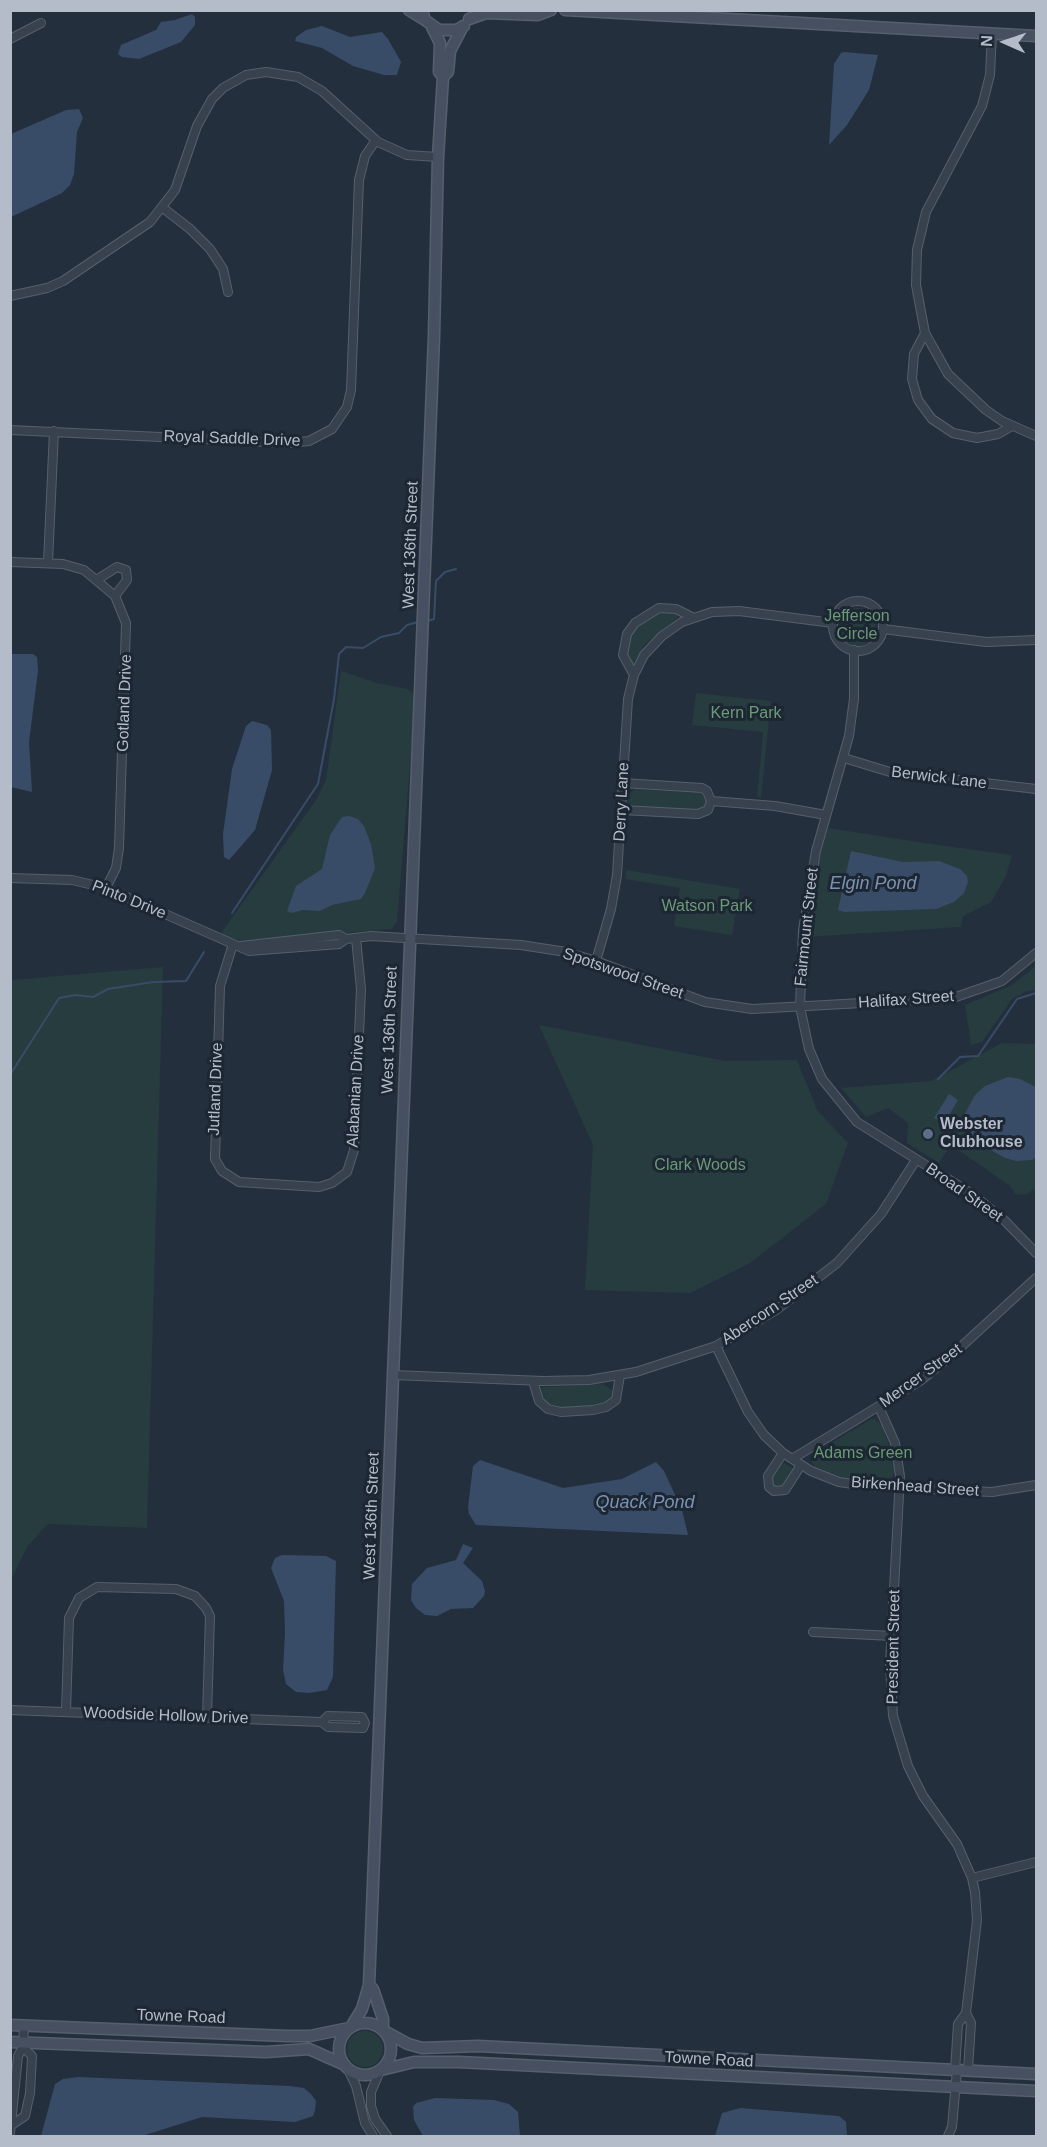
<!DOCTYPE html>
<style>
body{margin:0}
#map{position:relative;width:1047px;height:2147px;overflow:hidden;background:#242f3e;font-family:Arial,sans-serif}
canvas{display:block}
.frame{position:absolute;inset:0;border:12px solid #b4bcc9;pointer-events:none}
.north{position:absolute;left:975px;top:12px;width:60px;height:60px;-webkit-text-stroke:4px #1d2633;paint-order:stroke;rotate:273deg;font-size:16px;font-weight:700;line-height:24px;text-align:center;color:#b4bcc9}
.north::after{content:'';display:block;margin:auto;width:21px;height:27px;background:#b4bcc9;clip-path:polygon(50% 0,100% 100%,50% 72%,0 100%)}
</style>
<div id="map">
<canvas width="1047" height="2147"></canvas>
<div class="frame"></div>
<div class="north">N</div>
</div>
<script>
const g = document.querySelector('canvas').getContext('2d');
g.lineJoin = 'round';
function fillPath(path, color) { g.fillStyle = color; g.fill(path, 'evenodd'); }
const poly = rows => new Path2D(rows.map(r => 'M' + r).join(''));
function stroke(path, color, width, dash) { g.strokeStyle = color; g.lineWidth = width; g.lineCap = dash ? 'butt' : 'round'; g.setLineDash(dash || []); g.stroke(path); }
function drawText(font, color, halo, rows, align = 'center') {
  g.font = font + ' Arial,sans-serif'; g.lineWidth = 6; g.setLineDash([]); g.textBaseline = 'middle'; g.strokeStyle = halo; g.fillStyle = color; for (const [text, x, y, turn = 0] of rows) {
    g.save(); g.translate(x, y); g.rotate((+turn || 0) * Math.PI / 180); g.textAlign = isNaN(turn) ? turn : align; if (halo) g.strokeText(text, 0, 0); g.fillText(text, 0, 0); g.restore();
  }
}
fillPath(poly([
 '838 627a19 19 0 1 1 38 0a19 19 0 1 1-38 0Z',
 [664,612,675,613,678,618,644,645,633,664,627,657,627,645,630,635,640,622],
 [341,671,377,683,407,689,416,695,397,922,391,929,260,940,242,941,227,937,221,933,316,800,326,780],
 [696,693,771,701,761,797,757,797,763,732,692,725],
 [635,789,699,793,705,796,707,803,701,811,630,807,626,797],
 [828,828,924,843,1012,855,1006,876,991,902,963,916,961,927,807,937,816,870],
 [626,870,740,889,732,935,674,926,680,888,625,879],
 [1036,966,1036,990,1027,991,1012,999,982,1042,971,1045,965,1005,1012,985],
 [163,967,147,1528,48,1524,27,1547,11,1580,11,980],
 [539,1025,725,1061,797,1060,817,1110,848,1143,826,1204,750,1263,690,1293,585,1290,593,1145],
 [1002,1043,1036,1044,1036,1188,1025,1195,1015,1194,1010,1186,951,1145,939,1163,907,1143,908,1123,888,1108,866,1117,841,1088,931,1081],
 [603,1384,612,1390,611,1400,595,1407,556,1409,545,1404,538,1393,539,1388,544,1387],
 [874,1419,882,1425,888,1442,894,1473,890,1481,885,1483,844,1478,815,1467,811,1461,816,1452,870,1420],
 [783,1463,792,1467,792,1472,781,1488,773,1488,771,1479],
 '347 2049a18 18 0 1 1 36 0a18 18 0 1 1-36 0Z'
]), '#263c3f');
fillPath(poly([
 [192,14,195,17,195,25,181,42,139,59,122,57,118,54,121,45,156,30,161,22,175,20],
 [322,26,350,37,382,32,388,39,401,62,397,75,384,75,353,66,322,48,295,41,296,37,306,30],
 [844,52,878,55,869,90,847,125,829,145,834,64,841,53],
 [79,109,83,118,77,132,74,174,70,185,62,193,11,217,11,134,66,110],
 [11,654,33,654,37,657,38,671,29,742,32,792,11,787],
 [252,721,267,725,271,730,272,770,255,830,229,860,224,857,223,834,232,769,246,726],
 [349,816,358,819,364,826,371,844,375,868,365,893,361,899,332,905,320,911,303,910,291,913,287,911,296,886,322,869,330,835,342,817],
 [851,851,903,862,939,861,960,869,967,876,968,882,964,893,954,902,936,909,844,912,838,910],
 [1008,1077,1020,1079,1036,1087,1036,1157,1032,1160,1016,1161,1005,1158,971,1139,964,1131,962,1119,975,1095,985,1086],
 [949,1094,958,1100,944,1124,934,1118],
 [480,1460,563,1488,622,1479,656,1462,664,1471,682,1510,688,1535,476,1525,469,1514,468,1507,473,1466],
 [463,1544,473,1548,463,1563,482,1581,485,1591,484,1596,473,1608,451,1609,437,1616,425,1615,416,1608,411,1600,412,1584,427,1568,456,1560],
 [282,1555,326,1556,336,1561,333,1677,327,1690,309,1693,296,1692,286,1684,283,1670,285,1633,284,1601,271,1568,275,1558],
 [78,2077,290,2086,304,2088,311,2094,316,2101,315,2110,313,2116,295,2122,202,2117,142,2136,41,2136,55,2084,63,2079],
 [435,2098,494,2100,509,2104,518,2112,520,2136,423,2136,414,2120,413,2107,416,2103],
 [740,2108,839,2116,846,2122,847,2136,715,2136,722,2113]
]), '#394c67');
stroke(poly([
 [427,621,434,619,436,581,445,572,456,569],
 [232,913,318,784,334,699,339,654,346,647,363,648,381,637,399,633,407,625,418,622],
 [10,1075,59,998,75,995,93,997,108,989,153,982,186,981,204,952],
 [938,1079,960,1057,978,1056,1017,999,1036,993]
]), '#394c67', 2);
const street = poly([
 [992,34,990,75,982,106,926,212,917,250,916,285,925,333,948,374,986,410,1002,421,1036,436],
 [10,39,41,23],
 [163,208,190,229,210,249,223,269,228,292],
 [10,296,47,288,63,281,150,222,175,190,197,126,212,99,223,88,246,75,266,72,298,77,322,91,378,142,407,155,438,157],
 [925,333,914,354,912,379,918,400,932,419,953,433,977,438,998,434,1012,426],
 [10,430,289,443,309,441,332,429,347,407,351,390,359,180,365,156,376,140],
 [10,562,63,564,84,570,115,596,126,623,119,848,116,868,106,888],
 [48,563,54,431],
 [98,579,117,567,126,570,127,580,115,596],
 '833 626a25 25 0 1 1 50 0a25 25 0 1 1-50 0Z',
 [883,629,986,642,1036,640],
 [854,650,854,699,849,736,816,851,803,930,800,1007,809,1049,822,1079,857,1122,975,1196,1005,1221,1036,1253],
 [634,675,623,655,627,634,635,623,659,608,676,609,692,617],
 [844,758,890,772,1036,789],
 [711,801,775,806,826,815],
 [622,810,698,814,708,810,711,801,707,791,702,788,623,783],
 [10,878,72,880,106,888,249,951,339,944,346,939],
 [233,944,220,986,215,1159,222,1171,239,1182,319,1187,332,1183,347,1172,354,1150,361,989,356,938],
 [241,946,339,935,346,939,371,936,521,945,566,952,596,961,705,1002,752,1009,953,998,1002,981,1036,953],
 [596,961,611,909,617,875,628,699,634,675,644,655,662,636,682,622,712,612,739,611,833,623],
 [716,1346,748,1412,764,1435,783,1453,811,1471,839,1482,867,1486,992,1492,1036,1485],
 [393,1375,543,1381,589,1380,636,1372,716,1346,776,1310,837,1263,881,1214,916,1160],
 [533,1381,539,1401,548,1409,561,1412,593,1410,606,1407,616,1400,620,1375],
 [879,1407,895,1443,900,1476,890,1664,893,1716,908,1766,923,1796,957,1844,972,1878,975,1892,977,1920,966,2013,971,2023,968,2070],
 [783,1453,768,1476,769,1487,774,1491,785,1490,801,1465],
 [792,1459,920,1381,951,1356,1036,1278],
 [813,1632,892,1636],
 [10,1710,322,1722],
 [66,1712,69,1618,79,1598,97,1587,176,1589,195,1596,206,1608,210,1616,207,1717],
 [328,1716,362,1717,365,1723,363,1728,328,1727,322,1722,328,1716],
 [972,1878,1036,1862],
 [347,2067,356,2086,365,2123,373,2136],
 [955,2070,958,2024,966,2013],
 [380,2071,371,2092,371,2106,375,2119,387,2136],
 [13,2124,25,2116,30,2093,32,2056,23,2047],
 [10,2133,18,2056,23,2047,24,2026],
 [948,2136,952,2127,957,2070]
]);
const secondary = poly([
 [409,10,425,20],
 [422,10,425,20,439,30,456,30,464,26],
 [565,10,1036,36],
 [469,19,486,13,538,15,551,10],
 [432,27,440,43,439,72,443,77],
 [369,1985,373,1989,383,2019,383,2029],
 '339 2049a26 26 0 1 1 52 0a26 26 0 1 1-52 0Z',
 [10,2025,287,2036,310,2036,349,2028],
 [351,2027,362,2009,369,1985,434,336,438,157,443,77,448,72,450,51,463,26],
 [386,2032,408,2044,422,2048,478,2046,1036,2074],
 [10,2042,266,2052,309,2049,345,2065],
 [381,2070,414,2062,459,2062,1036,2091]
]);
stroke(street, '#565f6c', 10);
stroke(secondary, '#565f6c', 13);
stroke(street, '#38414e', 8);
stroke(secondary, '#465061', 10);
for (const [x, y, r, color] of [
 [928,1134,6,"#5c6f8a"]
]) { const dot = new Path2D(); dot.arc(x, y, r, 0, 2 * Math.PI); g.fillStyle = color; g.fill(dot); stroke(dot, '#1d2633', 2); }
drawText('16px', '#b4bcc9', '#1d2633', [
 ["Royal Saddle Drive",232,439,2],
 ["West 136th Street",411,545,-88],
 ["Gotland Drive",125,703,-88],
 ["Berwick Lane",939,778,7],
 ["Derry Lane",622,802,-87],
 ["Pinto Drive",129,900,22],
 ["Fairmount Street",807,927,-84],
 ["Spotswood Street",623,974,19],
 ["Halifax Street",906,1000,-4],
 ["West 136th Street",390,1030,-88],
 ["Jutland Drive",216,1089,-88],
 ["Alabanian Drive",356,1091,-87],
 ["Broad Street",964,1193,35],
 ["Abercorn Street",770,1310,-34],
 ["Mercer Street",921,1376,-36],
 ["Birkenhead Street",915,1487,4],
 ["West 136th Street",372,1516,-88],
 ["President Street",894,1647,-89],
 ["Woodside Hollow Drive",166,1716,2],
 ["Towne Road",181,2017,2],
 ["Towne Road",709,2060,3]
]);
drawText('16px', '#6b9a76', '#1d2633', [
 ["Jefferson",857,617],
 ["Circle",857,635],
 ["Kern Park",746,714],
 ["Watson Park",707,907],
 ["Clark Woods",700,1166],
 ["Adams Green",863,1454]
]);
drawText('bold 16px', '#b4bcc9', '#1d2633', [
 ["Webster",940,1125],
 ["Clubhouse",940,1143]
], 'left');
drawText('italic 18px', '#7c92b1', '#1d2633', [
 ["Elgin Pond",873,884],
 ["Quack Pond",645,1503]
]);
</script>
